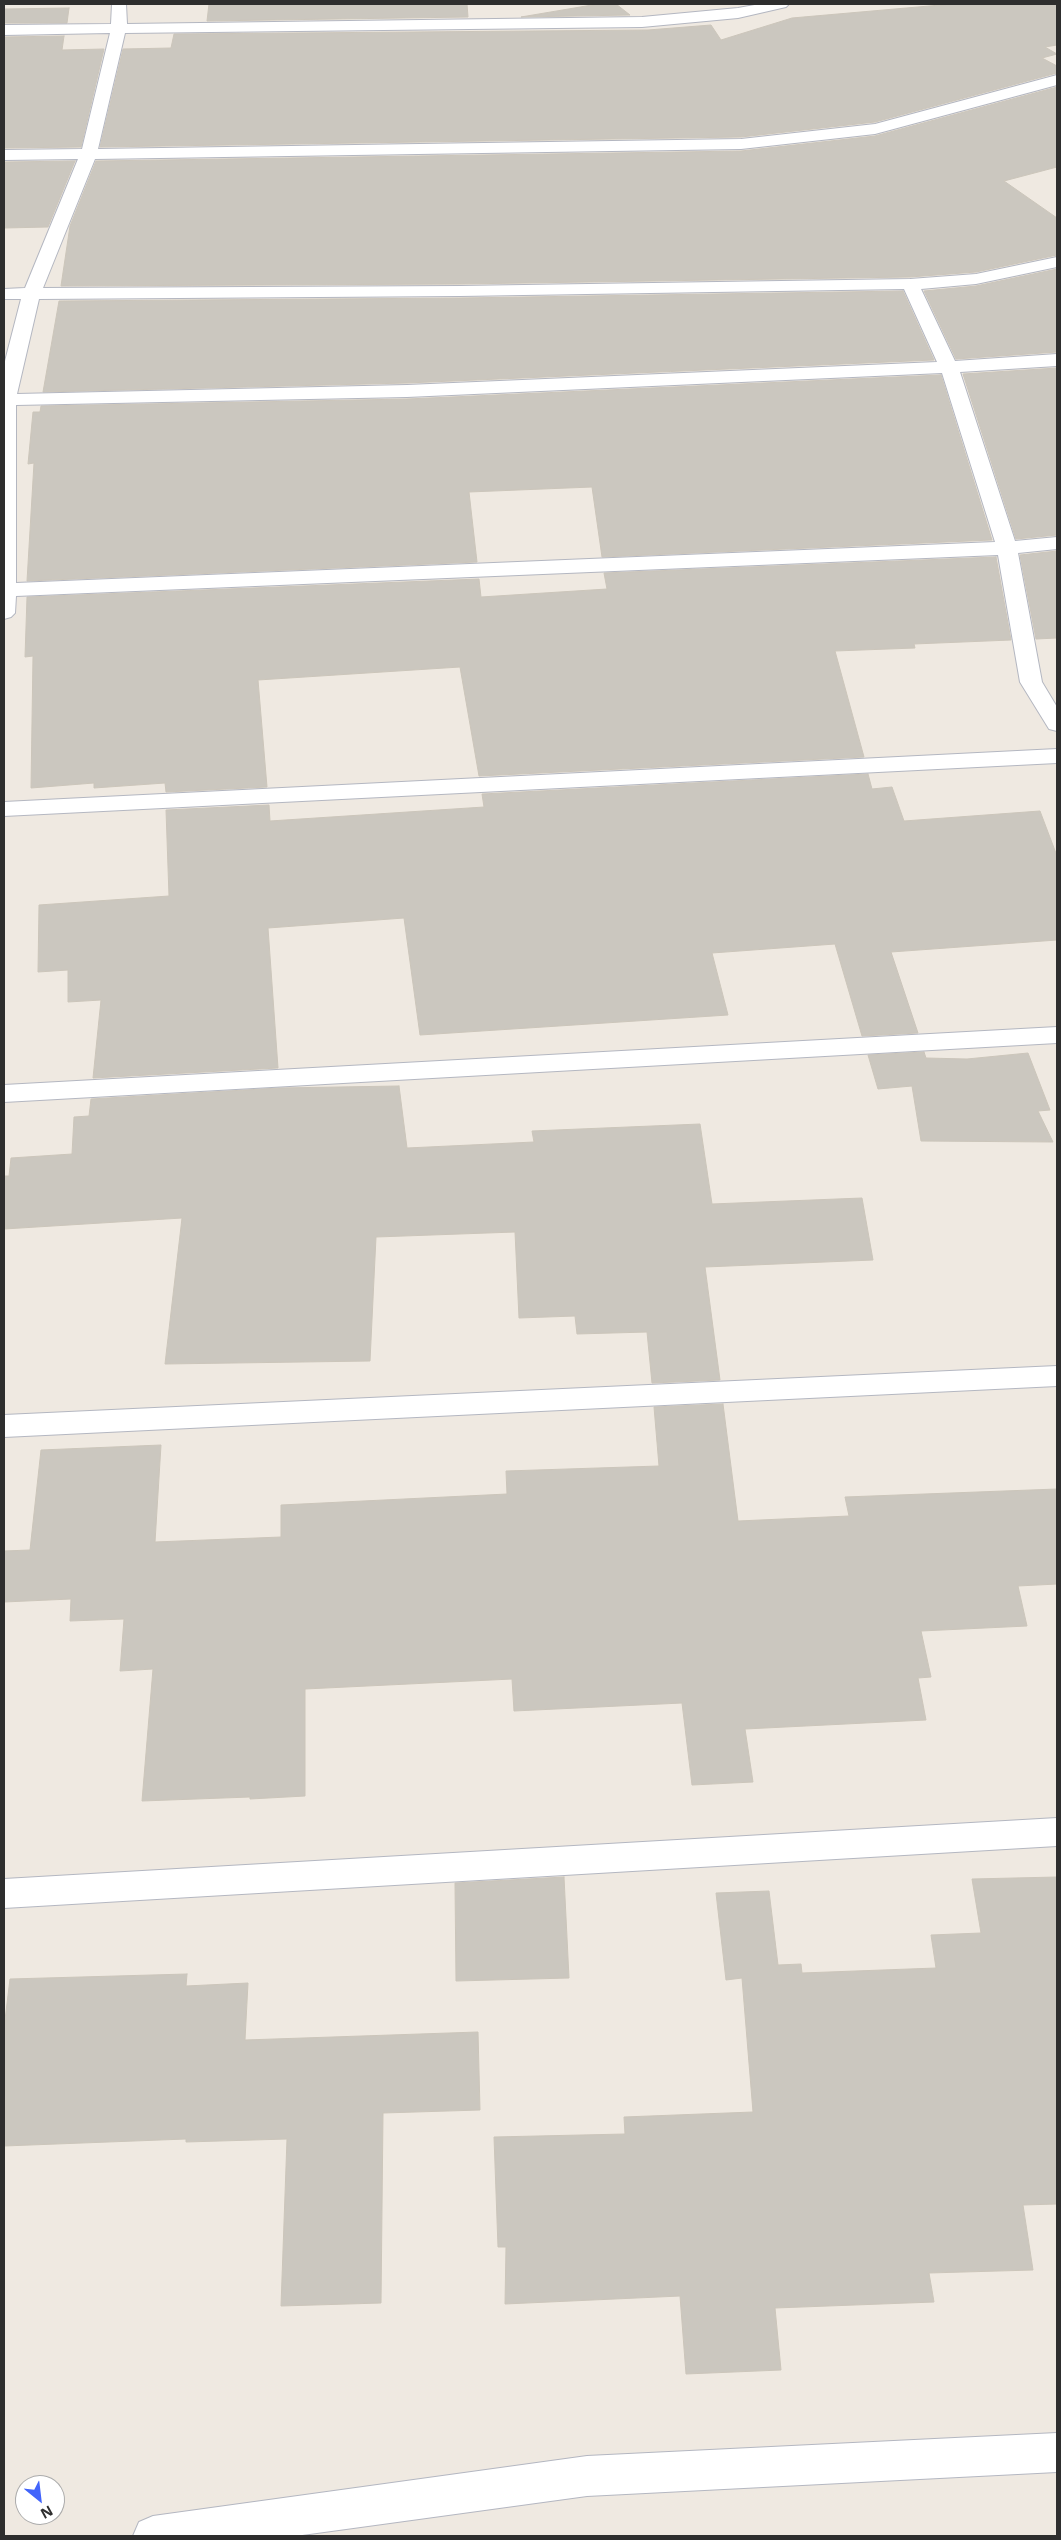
<!DOCTYPE html>
<style>
body{margin:0}
#map{position:relative;width:1061px;height:2540px;overflow:hidden;background:#efe9e1;font-family:"Open Sans",sans-serif}
canvas{display:block}
.frame{position:absolute;inset:0;border:5px solid #2e2e2e;pointer-events:none}
.north{position:absolute;left:15px;top:2475px;width:50px;height:50px;box-sizing:border-box;background:#fff;border:1px solid #ababab;border-radius:50%;rotate:151deg;font-size:14px;font-weight:700;line-height:20px;text-align:center;color:#2e2e2e}
.north::after{content:'';display:block;margin:auto;width:18px;height:22px;background:#4264fb;clip-path:polygon(50% 0,100% 100%,50% 72%,0 100%)}
</style>
<div id="map">
<canvas width="1061" height="2540"></canvas>
<div class="frame"></div>
<div class="north">N</div>
</div>
<script>
const g = document.querySelector('canvas').getContext('2d');
g.lineJoin = 'round';
function fillPath(path, color) { g.fillStyle = color; g.fill(path, 'evenodd'); }
const poly = rows => new Path2D(rows.map(r => 'M' + r).join(''));
function stroke(path, color, width, dash) { g.strokeStyle = color; g.lineWidth = width; g.lineCap = dash ? 'butt' : 'round'; g.setLineDash(dash || []); g.stroke(path); }
const building = poly([
 [209,4,467,4,468,17,207,21,209,4],
 [598,4,616,4,630,15,521,17,598,4],
 [952,4,1057,4,1057,45,1045,47,1057,54,1042,58,1057,66,1057,73,875,122,741,137,100,147,123,49,171,48,174,34,648,30,711,25,721,40,792,18,952,4],
 [69,8,67,23,4,23,4,9,69,8],
 [64,36,62,50,104,49,81,147,4,148,4,37,64,36],
 [1057,87,1057,167,1004,181,1057,218,1057,255,976,272,910,277,460,284,61,286,70,226,96,161,741,151,875,136,1057,87],
 [75,161,48,227,4,228,4,162,75,161],
 [1057,269,1057,352,956,359,924,291,976,286,1057,269],
 [903,291,934,360,407,383,43,392,59,301,460,298,903,291],
 [1057,368,1057,535,1016,539,963,374,1057,368],
 [941,375,992,540,602,557,592,487,469,492,477,562,27,581,34,463,28,464,33,412,40,412,41,406,407,399,941,375],
 [1057,551,1057,638,1036,639,1020,555,1057,551],
 [996,557,1011,640,914,644,915,648,835,651,864,757,479,776,460,667,258,680,267,787,166,792,165,783,94,788,94,783,31,788,33,656,25,657,27,597,479,579,481,597,607,589,604,573,996,557],
 [868,774,872,789,892,787,904,821,1040,811,1057,856,1057,940,891,952,918,1033,862,1036,835,944,712,953,728,1015,420,1035,404,918,268,928,278,1068,93,1078,101,1000,68,1002,68,970,38,972,39,905,169,896,166,810,269,805,270,821,484,807,482,794,868,774],
 [924,1052,926,1058,967,1059,1028,1053,1050,1110,1038,1111,1053,1142,921,1141,912,1086,878,1089,868,1055,924,1052],
 [399,1086,407,1148,534,1142,532,1131,700,1124,712,1204,862,1198,873,1260,705,1267,720,1380,652,1383,647,1332,577,1334,575,1316,519,1318,515,1232,376,1237,370,1361,165,1364,182,1218,4,1229,4,1176,9,1176,11,1158,72,1154,74,1117,89,1116,91,1099,279,1088,399,1086],
 [723,1404,738,1521,849,1516,845,1497,1057,1489,1057,1584,1018,1586,1027,1626,921,1631,931,1677,918,1678,926,1720,745,1729,753,1782,692,1785,682,1703,514,1711,512,1679,305,1689,305,1796,250,1799,250,1797,142,1801,153,1669,120,1671,124,1619,70,1621,71,1599,4,1602,4,1551,30,1550,41,1450,161,1445,155,1542,281,1537,281,1505,507,1494,506,1471,659,1466,654,1407,723,1404],
 [564,1877,569,1978,456,1981,455,1883,564,1877],
 [1057,1877,1057,2204,1023,2205,1033,2270,929,2273,934,2302,775,2308,781,2370,686,2374,680,2296,505,2304,506,2247,498,2247,494,2137,625,2134,624,2117,753,2112,742,1978,726,1980,716,1893,769,1891,778,1965,801,1964,802,1973,936,1968,931,1935,981,1933,972,1879,1057,1877],
 [187,1974,186,1986,248,1983,245,2040,478,2032,480,2110,383,2113,381,2303,281,2306,287,2139,186,2142,186,2139,4,2146,4,2028,10,1979,187,1974]
]);
fillPath(building, '#cbc7bf');
stroke(building, '#cbc5ba', 1);
const minor = poly([
 [112,4,126,4,127,24,642,17,738,8,760,4,789,4,786,7,738,18,642,27,125,33,98,149,741,139,875,124,1057,75,1057,85,875,134,741,149,95,159,43,288,460,286,910,279,976,274,1057,257,1057,267,976,284,921,289,955,361,1057,354,1057,366,960,372,1015,541,1057,537,1057,549,1018,553,1042,682,1057,707,1057,731,1049,729,1020,682,998,555,16,596,15,613,11,617,4,619,4,365,21,299,4,299,4,289,25,288,78,159,4,160,4,150,82,149,110,33,4,35,4,25,111,24,112,4],
 [904,289,937,362,407,385,17,394,39,299,460,296,904,289],
 [942,373,995,542,16,583,16,405,407,397,942,373],
 [1057,749,1057,763,4,816,4,802,1057,749],
 [1057,1027,1057,1043,4,1102,4,1085,1057,1027],
 [1057,1366,1057,1386,4,1437,4,1415,1057,1366],
 [1057,1818,1057,1846,4,1908,4,1879,1057,1818],
 [1057,2433,1057,2472,587,2496,295,2536,133,2536,139,2522,153,2516,587,2456,1057,2433]
]);
stroke(minor, '#b4b7c1', 2);
fillPath(minor, '#fff');
</script>
